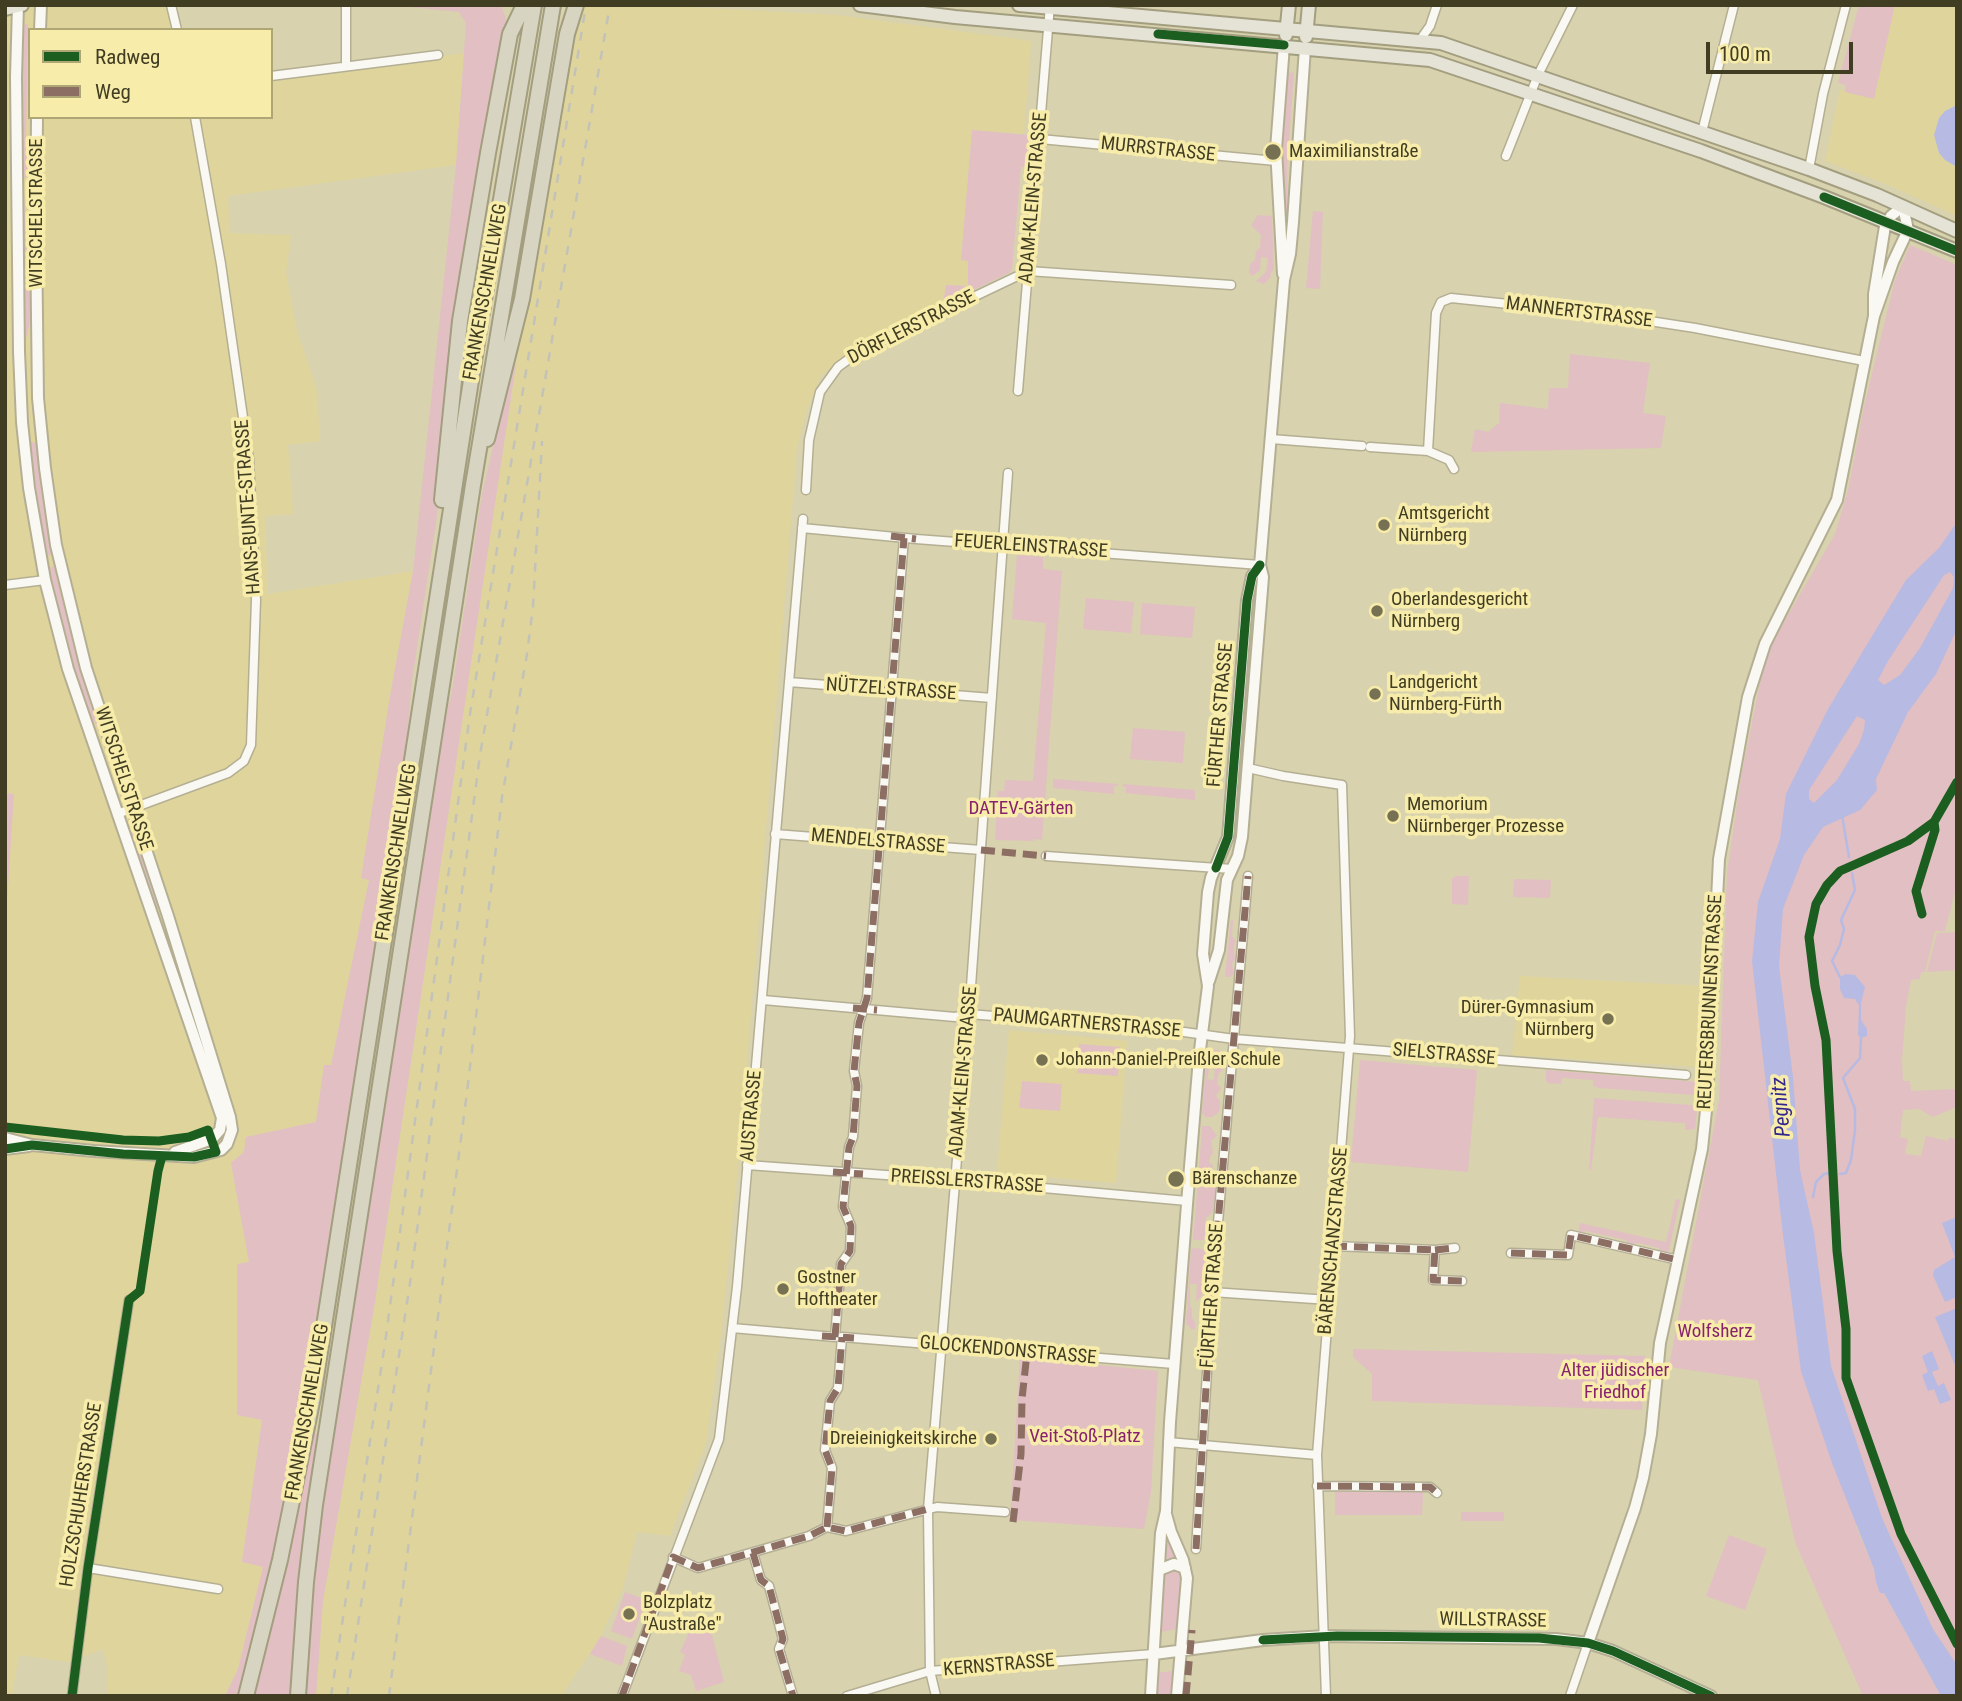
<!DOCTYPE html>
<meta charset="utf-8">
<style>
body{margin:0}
#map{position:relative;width:1962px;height:1701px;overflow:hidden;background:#d8d2ae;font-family:"Roboto Condensed",sans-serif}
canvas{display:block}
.frame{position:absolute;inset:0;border:7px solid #413d22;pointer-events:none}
.legend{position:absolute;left:28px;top:28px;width:245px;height:91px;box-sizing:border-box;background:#f7ecaa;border:2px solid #aea674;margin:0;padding:9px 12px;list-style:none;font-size:21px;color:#413d22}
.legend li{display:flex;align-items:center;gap:14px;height:35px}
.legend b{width:35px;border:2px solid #aea674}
.scale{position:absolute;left:1706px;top:42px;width:147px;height:32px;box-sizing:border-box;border:4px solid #413d22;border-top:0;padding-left:9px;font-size:21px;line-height:24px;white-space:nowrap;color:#413d22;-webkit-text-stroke:5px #f7ecaa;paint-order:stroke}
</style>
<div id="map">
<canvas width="1962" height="1701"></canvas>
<div class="frame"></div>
<ul class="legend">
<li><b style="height:9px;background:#1b5e20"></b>Radweg</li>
<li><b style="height:9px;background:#8d6e63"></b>Weg</li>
</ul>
<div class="scale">100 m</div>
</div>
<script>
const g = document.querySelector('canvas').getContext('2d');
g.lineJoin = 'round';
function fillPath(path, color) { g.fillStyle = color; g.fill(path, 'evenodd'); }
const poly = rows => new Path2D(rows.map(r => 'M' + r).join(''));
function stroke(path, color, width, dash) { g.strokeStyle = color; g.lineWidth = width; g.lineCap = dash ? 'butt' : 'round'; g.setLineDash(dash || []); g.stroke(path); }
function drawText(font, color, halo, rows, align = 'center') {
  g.font = font + ' "Roboto Condensed",sans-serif'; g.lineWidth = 7; g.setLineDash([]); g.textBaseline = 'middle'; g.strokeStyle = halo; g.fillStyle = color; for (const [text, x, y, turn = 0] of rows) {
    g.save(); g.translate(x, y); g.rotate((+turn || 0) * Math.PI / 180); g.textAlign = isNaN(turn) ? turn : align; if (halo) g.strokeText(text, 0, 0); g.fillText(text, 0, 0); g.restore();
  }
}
fillPath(poly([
 [5,5,174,5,180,30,30,30,30,117,271,117,271,81,464,53,456,165,228,196,230,233,291,235,286,272,297,331,317,390,320,441,288,445,293,514,265,516,268,594,413,571,391,690,361,878,369,880,331,1065,324,1065,316,1122,246,1137,244,1152,231,1163,249,1262,237,1264,237,1415,262,1419,242,1561,263,1567,238,1669,225,1696,107,1696,108,1671,103,1649,68,1662,19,1655,12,1696,5,1696],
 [581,5,649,5,837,15,1025,40,1031,42,1024,134,972,130,961,259,968,260,968,286,947,285,943,304,851,350,821,376,807,409,797,448,740,1148,721,1334,706,1443,670,1536,637,1532,623,1588,601,1636,561,1696,316,1696,323,1601,374,1308,516,364],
 [1894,5,1957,5,1957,216,1886,184,1825,161,1840,90,1874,99],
 [1520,976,1703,986,1699,1067,1512,1055],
 [1009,1030,1127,1041,1116,1183,997,1173]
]), '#dfd59c');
fillPath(poly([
 [391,5,501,5,506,19,464,265,437,516,412,681,405,760,328,1259,271,1567,238,1696,225,1696,238,1669,263,1567,242,1562,262,1420,237,1415,237,1264,249,1262,231,1163,244,1152,246,1137,316,1122,324,1065,331,1065,369,880,361,878,391,690,413,571,456,165,466,23,459,12],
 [1859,5,1895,5,1874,99,1845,92,1846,85,1838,83],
 [28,24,26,145,29,174,23,180,21,100,23,25],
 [1286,72,1294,73,1287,167,1288,215,1286,218,1284,217,1280,152],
 [972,130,1029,135,1026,167,1021,167,1012,269,1009,273,943,304,946,285,968,286,968,261,961,260],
 [538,159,528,222,530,223,501,369,497,368,525,198],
 [24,191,26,242,30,254,30,322,26,339,24,338,22,192],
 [1313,211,1323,212,1320,289,1306,288],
 [1258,215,1272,216,1274,269,1271,272,1270,278,1264,284,1256,281,1266,272,1268,258,1261,257,1260,270,1252,276,1249,273,1250,264,1255,260,1256,251,1260,248,1261,235,1251,225],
 [1910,245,1957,265,1957,884,1945,931,1935,931,1925,972,1921,972,1920,979,1911,980,1906,1006,1902,1061,1903,1081,1910,1081,1911,1091,1957,1089,1957,1107,1933,1117,1919,1109,1903,1110,1900,1137,1908,1139,1905,1154,1921,1156,1926,1136,1948,1141,1949,1137,1957,1140,1957,1665,1933,1629,1882,1518,1856,1526,1874,1569,1876,1582,1884,1593,1941,1696,1863,1696,1795,1542,1758,1380,1669,1367,1719,1100,1727,873,1741,778,1766,653,1835,534,1848,490,1865,402,1895,280],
 [1570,354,1650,363,1643,413,1666,416,1661,448,1471,452,1475,429,1488,432,1499,423,1500,403,1548,409,1549,388,1568,388],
 [516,364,374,1308,323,1601,316,1696,303,1696,315,1533,435,760,452,691,482,494,511,369],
 [31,442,36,443,52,553,47,557,45,557,34,490,29,445],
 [1017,555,1043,557,1043,569,1062,571,1042,840,1034,839,1034,841,995,840,998,791,1004,791,1005,780,1033,781,1046,623,1012,619],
 [54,566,82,672,119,783,118,785,99,731,84,703,70,658,48,568],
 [1086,598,1134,602,1131,633,1083,629],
 [1142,603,1195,607,1192,638,1140,634],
 [1247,647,1252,647,1240,788,1236,788],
 [1133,728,1185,732,1183,763,1130,759],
 [1053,779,1118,784,1118,786,1114,786,1114,794,1053,788],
 [1123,784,1195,790,1195,800,1126,793,1126,787,1123,787],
 [5,793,14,794,5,933],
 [131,831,136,834,159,906,157,909,155,908,129,834],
 [1455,876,1469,876,1468,905,1452,904,1452,879],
 [1514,879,1551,880,1550,898,1513,897],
 [1231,920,1233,920,1232,936,1236,941,1234,947,1235,960,1232,963,1234,974,1230,977,1225,977],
 [1957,932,1957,970,1927,972,1937,933],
 [1079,1044,1120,1047,1118,1076,1077,1073],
 [1212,1049,1220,1051,1210,1060,1208,1077,1206,1079,1214,1080,1215,1066,1224,1056,1226,1058,1225,1068,1218,1074,1217,1084,1221,1088,1216,1096,1220,1101,1219,1112,1212,1117,1205,1117,1202,1113,1207,1054],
 [1360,1060,1477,1070,1468,1172,1351,1162],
 [1546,1070,1699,1082,1699,1091,1694,1095,1599,1088,1593,1086,1593,1080,1562,1078,1561,1084,1548,1083,1546,1081],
 [1022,1081,1062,1084,1060,1111,1019,1108],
 [1594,1098,1691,1105,1697,1110,1695,1129,1685,1130,1685,1123,1598,1117,1591,1170,1589,1170],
 [1202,1126,1210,1126,1217,1136,1211,1141,1213,1153,1210,1157,1209,1163,1213,1165,1212,1170,1205,1174,1205,1170,1199,1170],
 [1198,1180,1212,1181,1218,1189,1212,1213,1206,1218,1205,1228,1211,1235,1204,1240,1193,1240],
 [1676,1199,1680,1200,1668,1254,1659,1252,1659,1248,1638,1243,1629,1245,1626,1240,1585,1231,1578,1233,1580,1223,1666,1242],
 [1194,1248,1208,1250,1202,1296,1196,1301,1197,1284,1190,1284,1190,1306,1192,1309,1192,1318,1195,1322,1195,1329,1191,1329,1186,1323,1191,1250],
 [1353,1349,1645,1356,1642,1410,1372,1401,1372,1374,1353,1357],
 [1020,1357,1158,1371,1151,1492,1144,1529,1010,1520],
 [311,1433,320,1434,294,1696,251,1696],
 [1335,1492,1423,1492,1422,1515,1335,1515],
 [1461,1512,1504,1512,1504,1521,1461,1521],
 [1729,1535,1767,1549,1745,1610,1706,1596],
 [1165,1538,1168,1539,1178,1560,1181,1581,1177,1629,1161,1632],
 [625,1592,646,1600,632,1639,611,1631],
 [693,1624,711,1631,724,1682,696,1691,691,1675,679,1671,685,1655,680,1652],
 [601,1636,627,1646,622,1666,590,1654],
 [1172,1671,1171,1696,1155,1696,1157,1673]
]), '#e2bfc3');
fillPath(poly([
 [1957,105,1957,167,1945,160,1939,153,1934,135,1939,118,1945,111],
 [1957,522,1957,629,1936,674,1908,712,1876,779,1877,790,1860,810,1823,827,1804,855,1783,909,1779,966,1793,1077,1800,1170,1814,1233,1831,1366,1882,1518,1933,1629,1957,1665,1957,1696,1941,1696,1884,1593,1880,1593,1876,1582,1874,1569,1832,1463,1801,1371,1783,1235,1752,961,1758,902,1780,839,1786,794,1828,709,1906,580,1939,548],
 [1950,572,1954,577,1953,588,1920,648,1900,675,1884,685,1878,680,1888,661,1944,575],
 [1857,716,1865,720,1864,730,1859,744,1837,780,1814,803,1809,799,1809,790],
 [1846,974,1855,975,1865,987,1861,1003,1861,1020,1867,1029,1867,1036,1861,1038,1858,1035,1859,1005,1855,999,1844,998,1840,989,1840,977],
 [1957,1217,1957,1297,1945,1302,1933,1275,1934,1270,1955,1257,1942,1223],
 [1957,1308,1957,1370,1935,1317],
 [1932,1351,1939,1369,1932,1372,1938,1386,1944,1383,1951,1400,1940,1404,1934,1389,1928,1391,1922,1375,1928,1372,1922,1356]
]), '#b7bae2');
stroke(poly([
 [1842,815,1849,857],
 [1840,977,1832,961,1840,945,1844,929,1841,920,1855,890,1852,873],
 [1840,1174,1846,1173,1851,1160,1855,1130,1855,1109,1843,1078,1860,1058,1861,1038],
 [1813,1197,1816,1182,1824,1174,1830,1173]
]), '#b7bae2', 2.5);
const street = poly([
 [171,5,177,30],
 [346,5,346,65],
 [1420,40,1430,26,1437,5],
 [271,76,438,55],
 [1702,132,1734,5],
 [1040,139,1276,161],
 [1506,156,1538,75,1573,5],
 [1809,169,1823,94,1846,5],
 [1018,391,1050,5],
 [1271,439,1362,446],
 [1370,447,1428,451,1436,313,1441,302,1451,298,1604,314,1695,328,1864,361],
 [1428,451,1449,460,1454,469],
 [806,490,809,440,820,392,838,367,860,351,1028,271,1231,285],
 [802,528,916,539,1260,565],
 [5,585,45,580],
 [789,682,992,698],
 [1248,768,1283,776,1342,785,1350,1036,1317,1455,1326,1696],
 [117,814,228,773,244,761,251,745,256,600,249,459,221,264,195,117],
 [775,834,981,850],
 [1046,856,1232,869],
 [763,1000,955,1017,969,1014,1177,1031,1234,1039,1686,1075],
 [747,1165,955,1180,1187,1201],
 [1333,1246,1435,1250,1433,1280,1462,1281],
 [1435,1250,1455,1248],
 [1511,1253,1568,1255,1571,1235,1678,1260],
 [1212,1292,1329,1300],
 [732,1328,835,1337,841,1264,850,1251,851,1226,843,1207,849,1147,853,1137,857,1086,854,1071,859,1023,867,998,904,538],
 [1168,1442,1317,1455],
 [1317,1486,1430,1487,1437,1493],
 [827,1527,832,1468,825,1450,830,1401,838,1388,842,1337,1174,1364],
 [1196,1549,1212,1292,1248,876],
 [753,1553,761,1580,769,1586,783,1639,779,1649,793,1696],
 [673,1557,698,1568,809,1536,827,1527,846,1531,937,1507,1005,1512],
 [88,1568,218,1589],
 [72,1696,88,1568,129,1300],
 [622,1696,719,1439,737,1287,803,519],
 [847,1696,930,1671,1154,1654],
 [936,1696,930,1671,928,1509,969,1014,1008,473],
 [1570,1696,1588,1643]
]);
const secondary = poly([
 [18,5,16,77,19,352,22,422,29,488,45,580,68,669,222,1118,220,1130,212,1139,175,1152],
 [40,30,41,5],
 [1283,274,1276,149,1284,45],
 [1209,981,1219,950,1227,880,1238,856,1242,837,1263,577,1260,565,1284,280,1290,254,1293,222,1305,48],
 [5,1138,32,1145,94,1151,194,1157,221,1150,227,1144,232,1130,230,1117,168,916,86,668,56,545,45,468,38,398,36,235,37,117],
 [5,1149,29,1146],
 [1166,1514,1171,1532,1183,1560,1187,1578,1177,1696],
 [1159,1570,1174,1564,1185,1568],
 [1588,1643,1635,1508,1643,1478,1651,1434,1660,1343,1702,1149,1707,1101,1719,859,1748,697,1765,644,1837,500,1874,316,1893,262,1908,230,1903,206,1891,216,1885,226,1874,294,1874,316],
 [1154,1654,1263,1640,1325,1636,1556,1639,1588,1643,1613,1651,1711,1696],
 [1151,1696,1161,1533,1166,1511,1170,1422,1189,1179,1199,1058,1208,986,1203,954,1208,892,1211,878,1228,837,1247,600,1252,576,1260,565]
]);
const primary = poly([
 [860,5,955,17,1430,60,1701,151,1824,197,1957,251],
 [1019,5,1441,43,1809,169,1877,195,1957,231],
 [5,9,22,5],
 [1286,35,1289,5],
 [1306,37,1309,5]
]);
const highway = poly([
 [487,439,522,299,567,34,576,5],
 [442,500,460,321,488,153,510,34,524,5],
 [246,1696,280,1560,313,1397,479,329,534,5],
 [298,1696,306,1582,315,1505,473,485,553,5]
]);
stroke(street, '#b4af93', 11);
stroke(secondary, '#b4af93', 14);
stroke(primary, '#a39e7f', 16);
stroke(highway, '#a39e7f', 18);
stroke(street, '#f9f8f3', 8);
stroke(secondary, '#f9f8f3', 10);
stroke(primary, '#e5e3d6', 12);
stroke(highway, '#d7d5c2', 14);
stroke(poly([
 [331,1696,385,1343,470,714,586,5],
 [347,1696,410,1283,480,755,610,5],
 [389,1696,467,1092,502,797,527,654,533,607,542,441]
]), '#c3c2b8', 2.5, [9, 9]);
stroke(poly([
 [891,536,916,539],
 [878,689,905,690],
 [866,841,893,844],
 [981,850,1046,856],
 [853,1008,877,1010],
 [833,1172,863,1174],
 [1333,1246,1435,1250,1433,1280,1462,1281],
 [1435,1250,1455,1248],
 [1511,1253,1568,1255,1571,1235,1678,1260],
 [822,1336,854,1338],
 [835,1337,841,1264,850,1251,851,1226,843,1207,849,1147,853,1137,857,1086,854,1071,859,1023,867,998,904,538],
 [1317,1486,1430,1487,1437,1493],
 [1013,1522,1021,1454,1022,1399,1027,1353],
 [827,1527,832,1468,825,1450,830,1401,838,1388,842,1337],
 [1196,1549,1212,1292,1248,876],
 [753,1553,761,1580,769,1586,783,1639,779,1649,793,1696],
 [622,1696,673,1557,698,1568,809,1536,827,1527,846,1531,928,1509],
 [1186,1696,1192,1630]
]), '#8d6e63', 7, [14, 7]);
stroke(poly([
 [1158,34,1284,45],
 [1824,197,1957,251],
 [1934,822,1908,841,1840,871,1827,885,1816,904,1809,937,1815,986,1826,1040,1837,1251,1846,1329,1846,1378,1901,1534,1957,1644],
 [1216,868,1228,837,1247,600,1252,576,1260,565],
 [1922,914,1916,891,1935,830,1934,822,1957,782],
 [5,1127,123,1140,159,1141,189,1137,208,1130,216,1152,194,1157,123,1154,32,1145,5,1149],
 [1263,1640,1337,1636,1539,1638,1568,1641,1588,1643,1613,1651,1711,1696],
 [72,1696,88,1568,129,1300,140,1291,158,1171,162,1156]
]), '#1b5e20', 9);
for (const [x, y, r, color] of [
 [1273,152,9,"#767153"],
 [1384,525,7,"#767153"],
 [1377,611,7,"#767153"],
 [1375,694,7,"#767153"],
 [1393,816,7,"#767153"],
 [1608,1019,7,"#767153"],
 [1042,1060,7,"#767153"],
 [1176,1179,9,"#767153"],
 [783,1289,7,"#767153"],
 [991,1439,7,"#767153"],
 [629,1614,7,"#767153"]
]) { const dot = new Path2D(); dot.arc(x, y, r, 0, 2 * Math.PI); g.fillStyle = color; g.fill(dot); stroke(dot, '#f7ecaa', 2.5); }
drawText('19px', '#413d22', '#f7ecaa', [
 ["MURRSTRASSE",1158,150,6],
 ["ADAM-KLEIN-STRASSE",1034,198,-85],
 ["WITSCHELSTRASSE",37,213,-90],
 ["FRANKENSCHNELLWEG",486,292,-80],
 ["MANNERTSTRASSE",1579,313,7],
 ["DÖRFLERSTRASSE",912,328,-27],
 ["HANS-BUNTE-STRASSE",249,507,-94],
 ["FEUERLEINSTRASSE",1031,547,4],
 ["NÜTZELSTRASSE",891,690,4],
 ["FÜRTHER STRASSE",1221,715,-85],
 ["WITSCHELSTRASSE",123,779,72],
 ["MENDELSTRASSE",878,842,5],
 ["FRANKENSCHNELLWEG",397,852,-81],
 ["REUTERSBRUNNENSTRASSE",1711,1002,-87],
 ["PAUMGARTNERSTRASSE",1087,1024,5],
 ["SIELSTRASSE",1444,1055,5],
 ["ADAM-KLEIN-STRASSE",964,1072,-85],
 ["AUSTRASSE",752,1116,-85],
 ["PREISSLERSTRASSE",967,1182,4],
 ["BÄRENSCHANZSTRASSE",1334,1241,-85],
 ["FÜRTHER STRASSE",1213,1296,-86],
 ["GLOCKENDONSTRASSE",1008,1351,5],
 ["FRANKENSCHNELLWEG",308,1412,-80],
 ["HOLZSCHUHERSTRASSE",82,1495,-81],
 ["WILLSTRASSE",1493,1621,1],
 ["KERNSTRASSE",999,1666,-5]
]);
drawText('19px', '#413d22', '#f7ecaa', [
 ["Maximilianstraße",1289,152],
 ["Amtsgericht",1398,514],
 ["Nürnberg",1398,536],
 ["Oberlandesgericht",1391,600],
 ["Nürnberg",1391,622],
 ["Landgericht",1389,683],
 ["Nürnberg-Fürth",1389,705],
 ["Memorium",1407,805],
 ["Nürnberger Prozesse",1407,827],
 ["Dürer-Gymnasium",1594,1008,"right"],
 ["Nürnberg",1594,1030,"right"],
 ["Johann-Daniel-Preißler Schule",1056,1060],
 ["Bärenschanze",1192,1179],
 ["Gostner",797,1278],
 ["Hoftheater",797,1300],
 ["Dreieinigkeitskirche",977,1439,"right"],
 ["Bolzplatz",643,1603],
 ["\"Austraße\"",643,1625]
], 'left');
drawText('19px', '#89226e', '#f7ecaa', [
 ["DATEV-Gärten",1021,809],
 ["Wolfsherz",1715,1332],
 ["Alter jüdischer",1615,1371],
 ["Friedhof",1615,1393],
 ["Veit-Stoß-Platz",1085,1437]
]);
drawText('italic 21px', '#33278d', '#f7ecaa', [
 ["Pegnitz",1782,1107,-95]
]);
</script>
